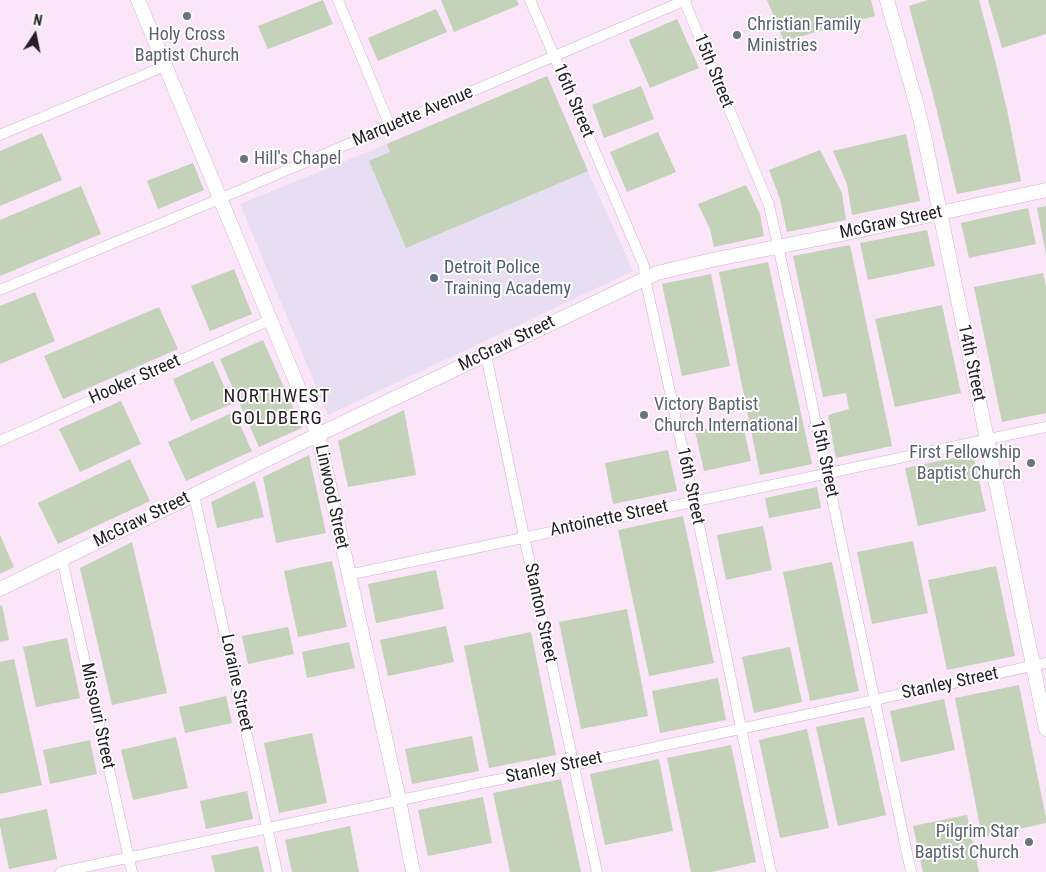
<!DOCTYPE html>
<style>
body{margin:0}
#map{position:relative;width:1046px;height:872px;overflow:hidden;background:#fae5f9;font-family:"Roboto Condensed",sans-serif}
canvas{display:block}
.north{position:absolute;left:10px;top:10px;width:50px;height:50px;-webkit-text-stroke:4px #fff;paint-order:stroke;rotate:11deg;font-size:14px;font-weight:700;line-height:20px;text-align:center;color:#251e25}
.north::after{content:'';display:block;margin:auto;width:18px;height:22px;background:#251e25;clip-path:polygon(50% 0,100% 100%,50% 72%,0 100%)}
</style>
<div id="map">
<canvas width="1046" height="872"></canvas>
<div class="north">N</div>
</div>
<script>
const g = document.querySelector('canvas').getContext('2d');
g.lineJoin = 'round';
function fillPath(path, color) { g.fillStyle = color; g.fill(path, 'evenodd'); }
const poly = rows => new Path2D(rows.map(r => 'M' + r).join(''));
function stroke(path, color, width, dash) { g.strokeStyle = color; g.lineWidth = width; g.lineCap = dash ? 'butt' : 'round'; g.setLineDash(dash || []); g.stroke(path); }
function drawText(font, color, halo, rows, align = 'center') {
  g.font = font + ' "Roboto Condensed",sans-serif'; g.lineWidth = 4; g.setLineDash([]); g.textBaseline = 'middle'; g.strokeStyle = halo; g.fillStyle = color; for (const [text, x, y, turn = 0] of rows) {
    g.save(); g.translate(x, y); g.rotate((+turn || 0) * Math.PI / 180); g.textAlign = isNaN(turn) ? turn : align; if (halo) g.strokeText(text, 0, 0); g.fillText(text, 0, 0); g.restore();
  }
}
fillPath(poly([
 [547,76,588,171,633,271,328,415,240,204,387,144]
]), '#e8def3');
fillPath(poly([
 [323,0,333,24,268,49,258,26],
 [441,0,517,0,519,5,454,32],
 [767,0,871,0,875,16,784,41],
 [928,0,979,0,994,56,1007,110,1021,181,957,194,933,95,909,6],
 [988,0,1046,0,1046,34,1002,48],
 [436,9,447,32,378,61,368,38],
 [677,19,699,68,650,88,629,40],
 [547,76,588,171,406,248,369,161,390,152,387,144],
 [641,86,654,119,604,138,592,105],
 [658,132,676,172,627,192,610,152],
 [42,133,62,180,0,206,0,151],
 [906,134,920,201,852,215,847,184,833,151],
 [820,150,842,193,846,220,787,232,780,199,769,170],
 [193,163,204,190,158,209,147,181],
 [746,185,760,214,764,236,714,247,710,229,698,204],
 [81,186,101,234,0,276,0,220],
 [1046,206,1046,255,1037,208],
 [1028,208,1036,244,969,258,961,223],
 [927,230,935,266,868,280,860,243],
 [850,245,892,446,836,458,828,415,849,409,846,393,823,397,793,256],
 [768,262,812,464,760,475,719,272],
 [234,269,252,314,210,331,191,286],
 [1043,273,1046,287,1046,413,1002,422,974,287],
 [711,274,730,366,682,376,662,284],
 [35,292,55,341,0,364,0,306],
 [942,305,961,393,895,407,875,319],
 [159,307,178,349,63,399,44,356],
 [263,340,302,428,259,447,220,359],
 [213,361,232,404,191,421,173,379],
 [121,401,141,444,80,472,59,429],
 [404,410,416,475,348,487,338,441],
 [234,412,252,451,186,481,168,442],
 [742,421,751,461,704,471,695,431],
 [668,450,677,491,613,504,605,463],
 [973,454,986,511,918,526,905,468],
 [309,455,326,533,276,543,263,477],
 [130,459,150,501,58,544,38,503],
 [255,481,264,517,217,528,211,502],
 [817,487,821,508,769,518,765,498],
 [683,516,714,663,649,676,618,530],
 [763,526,772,570,726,580,717,535],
 [0,535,14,567,0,574],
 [913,541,928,613,872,624,857,552],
 [132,542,167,693,112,705,80,568],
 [332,561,347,627,298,637,284,571],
 [832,562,859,691,810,701,783,572],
 [996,566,1015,656,947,670,928,580],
 [436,570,444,609,376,623,368,584],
 [2,605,9,640,0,642,0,606],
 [627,609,648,716,581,729,559,622],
 [446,626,454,662,388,676,380,640],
 [288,627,294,654,248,664,242,636],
 [531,632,556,755,489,768,464,646],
 [67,638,80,698,36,707,23,647],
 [349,642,355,668,307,678,302,652],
 [790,647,802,702,754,713,742,657],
 [14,659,42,785,0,794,0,662],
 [718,678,726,720,660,733,652,691],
 [1019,685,1046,818,1046,823,982,837,955,698],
 [226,696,232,723,185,733,179,707],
 [944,699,955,750,901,762,890,711],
 [864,717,886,815,838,826,816,727],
 [807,729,829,828,780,838,759,740],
 [312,733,327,803,279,813,264,743],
 [472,736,479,771,412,784,405,749],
 [176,737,188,788,133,800,121,750],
 [90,740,97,774,50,784,43,750],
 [731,745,756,862,711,872,691,872,667,758],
 [659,759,673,831,605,845,590,774],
 [561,779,581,872,510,872,493,793],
 [247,791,253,819,206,829,200,801],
 [483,797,492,843,428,856,418,810],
 [47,809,57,859,9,869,0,826,0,819],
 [967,815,979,872,923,872,913,826],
 [350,826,359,872,292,872,285,840],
 [258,846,264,872,215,872,211,856]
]), '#c3d2b8');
const street = poly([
 [338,0,390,126],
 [530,0,644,266,645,278,694,501,771,872],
 [684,0,769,205,798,337,911,872],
 [0,135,165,66],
 [0,290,210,203,686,0],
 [486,355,522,527,597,872],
 [0,441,270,320],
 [194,495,277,872],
 [62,559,132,872],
 [348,575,1046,427],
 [61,872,486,782,573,765,1046,663]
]);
const secondary = poly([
 [138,0,318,435,399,800,413,872],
 [887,0,917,106,923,131,987,439,1046,729],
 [0,589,307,440,657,273,712,260,852,232,1046,190]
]);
stroke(street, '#cbb7cb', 11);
stroke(secondary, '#cbb7cb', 15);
stroke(street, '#fff', 10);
stroke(secondary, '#fff', 14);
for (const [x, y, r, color] of [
 [187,16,5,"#6b7280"],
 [737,35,5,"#6b7280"],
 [244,159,5,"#6b7280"],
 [434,278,5,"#5c6f8a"],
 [644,415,5,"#6b7280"],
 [1031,463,5,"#6b7280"],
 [1029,842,5,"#6b7280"]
]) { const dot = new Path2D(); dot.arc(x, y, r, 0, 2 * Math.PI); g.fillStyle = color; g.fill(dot); stroke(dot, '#fff', 2); }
drawText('18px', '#5b616d', '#fff', [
 ["Christian Family",747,25],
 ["Ministries",747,46],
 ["Holy Cross",187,35,"center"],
 ["Baptist Church",187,56,"center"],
 ["Hill's Chapel",254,159],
 ["Victory Baptist",654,405],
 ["Church International",654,426],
 ["First Fellowship",1021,453,"right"],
 ["Baptist Church",1021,474,"right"],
 ["Pilgrim Star",1019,832,"right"],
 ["Baptist Church",1019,853,"right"]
], 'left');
drawText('18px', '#251e25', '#fff', [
 ["15th Street",713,71,68],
 ["16th Street",573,101,67],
 ["Marquette Avenue",413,117,-23],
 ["McGraw Street",891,223,-12],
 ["McGraw Street",507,344,-26],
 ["14th Street",971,363,78],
 ["Hooker Street",135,380,-24],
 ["15th Street",824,459,78],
 ["16th Street",690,486,78],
 ["Linwood Street",331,497,78],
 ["Antoinette Street",609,519,-12],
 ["McGraw Street",142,520,-26],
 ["Stanton Street",540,613,78],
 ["Loraine Street",236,683,78],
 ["Stanley Street",950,684,-12],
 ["Missouri Street",97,716,78],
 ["Stanley Street",554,768,-12]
]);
drawText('18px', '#4e5e75', '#fff', [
 ["Detroit Police",444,268],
 ["Training Academy",444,289]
], 'left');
g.letterSpacing = '1px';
drawText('19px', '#251e25', '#fff', [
 ["NORTHWEST",277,397],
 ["GOLDBERG",277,419]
]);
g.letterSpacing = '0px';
</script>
